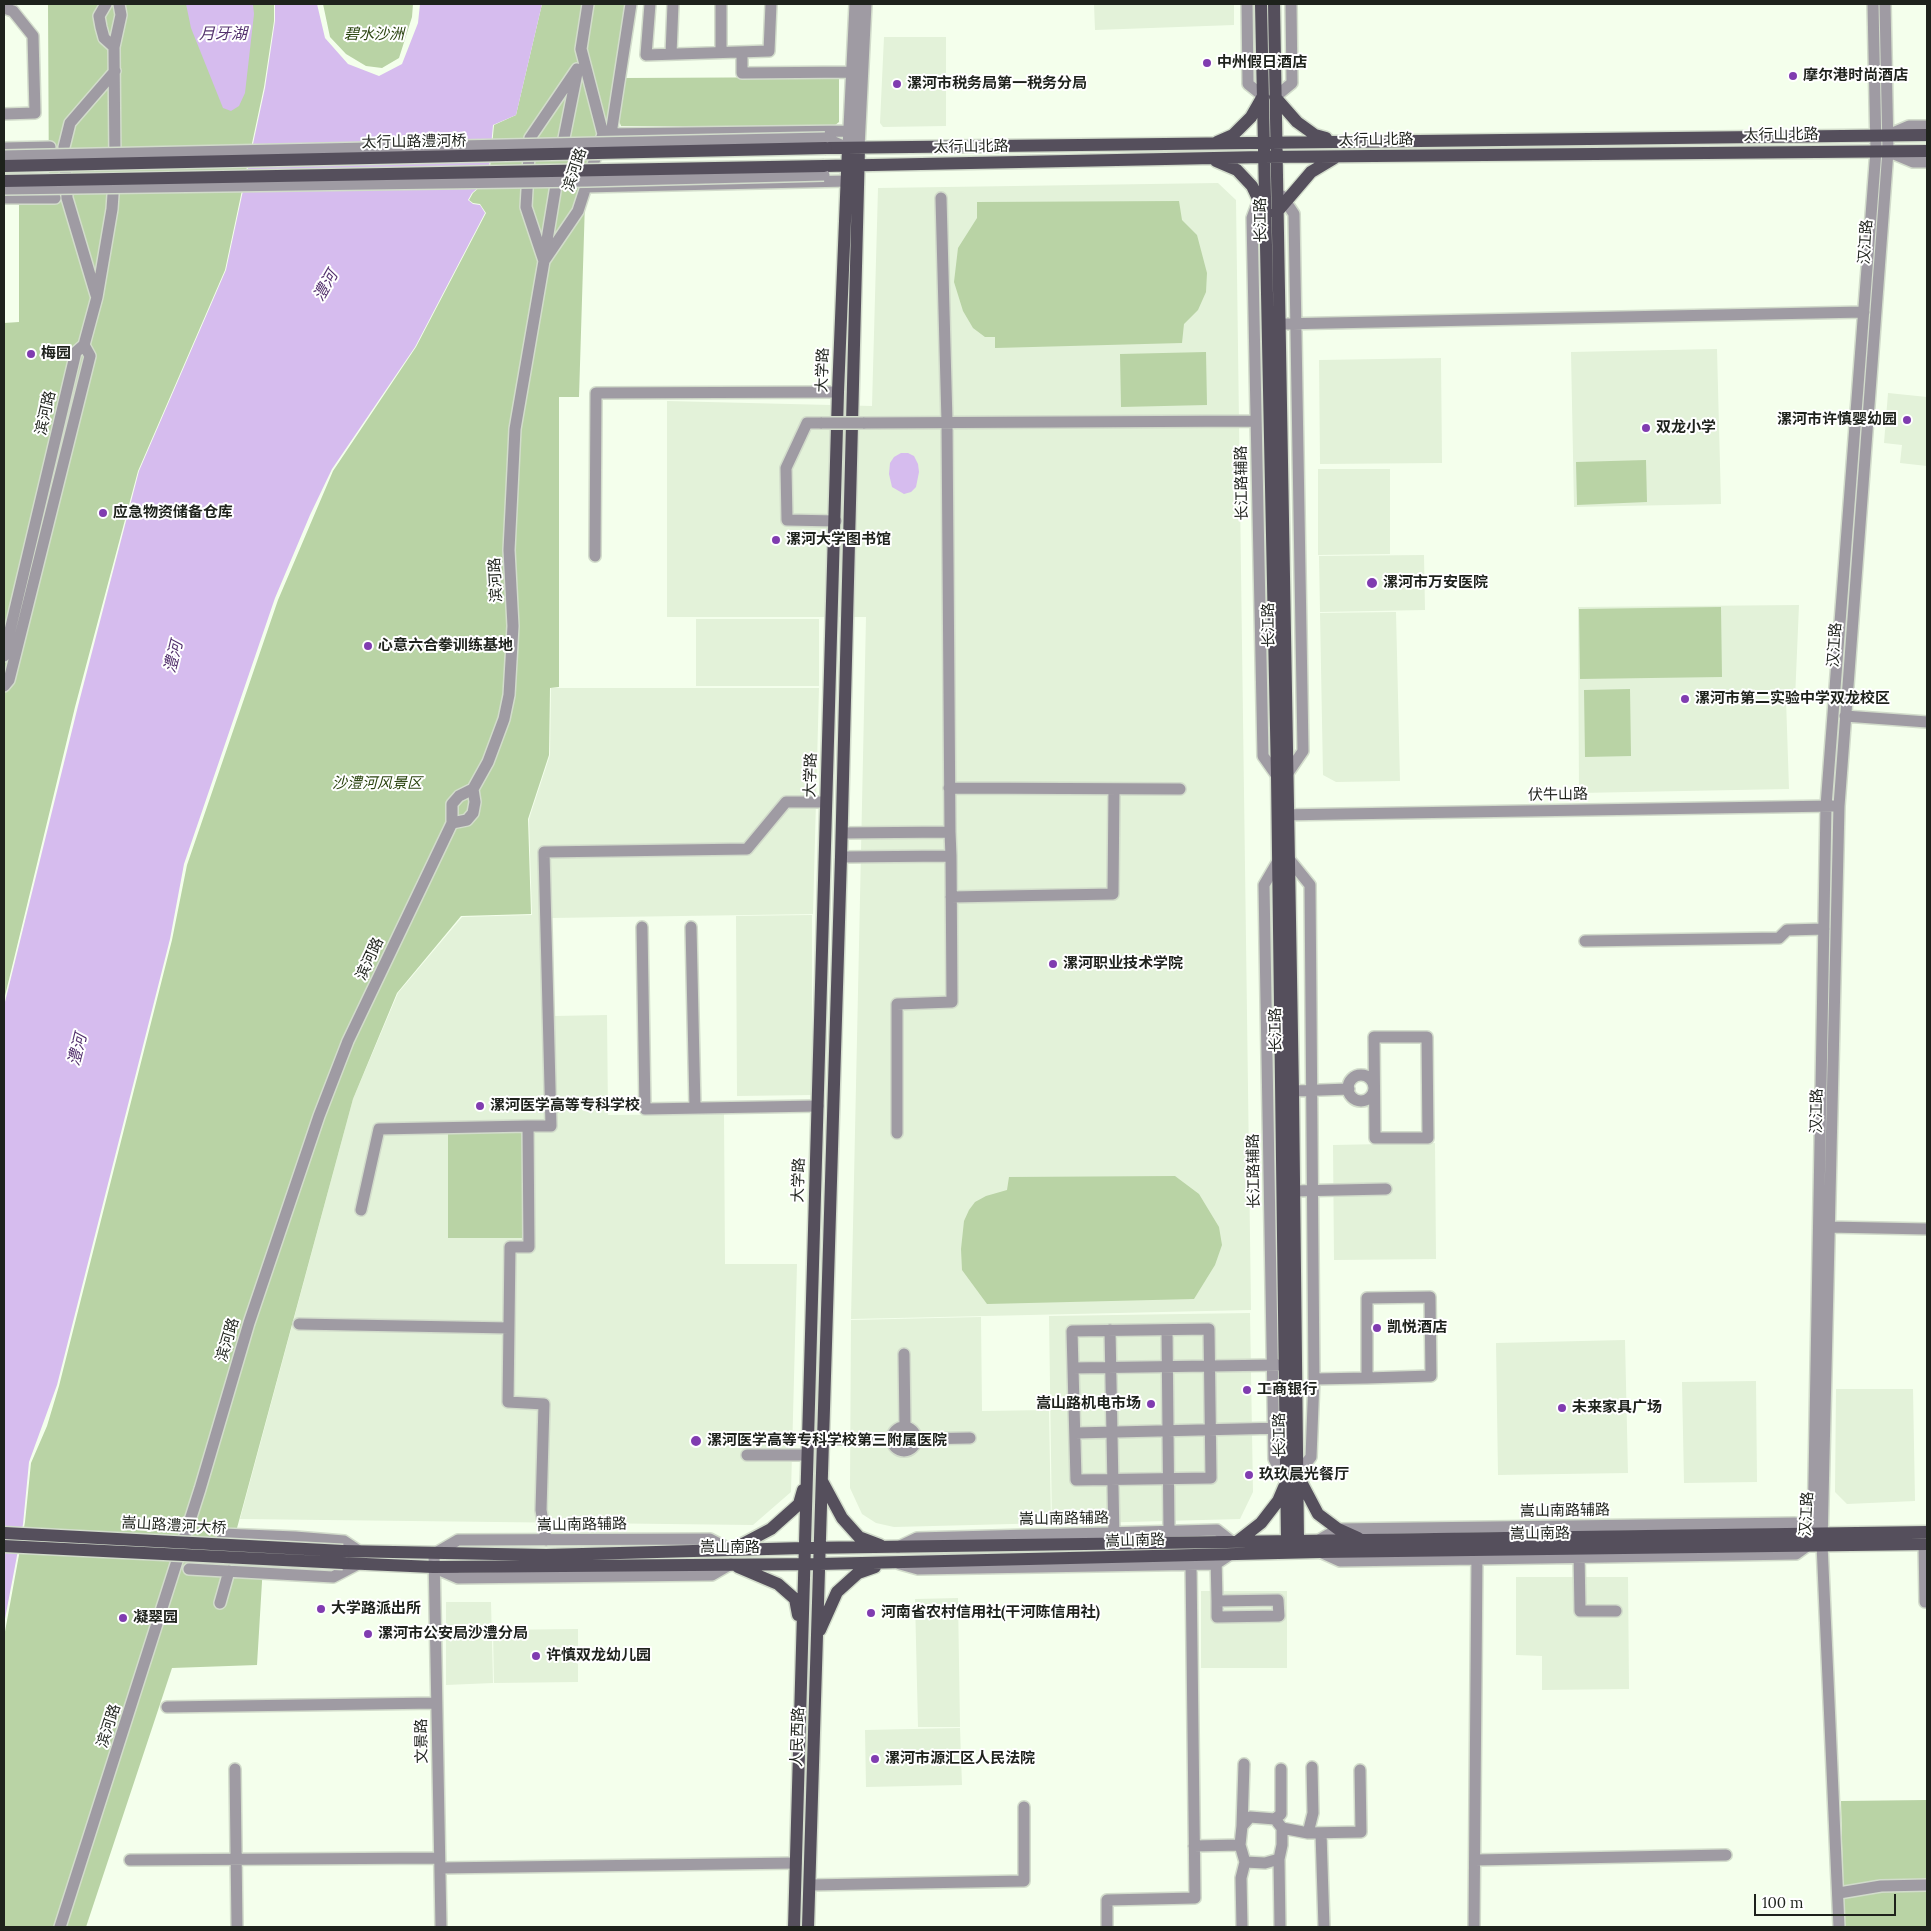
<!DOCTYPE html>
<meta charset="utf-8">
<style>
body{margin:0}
#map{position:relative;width:1931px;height:1931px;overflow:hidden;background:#f4ffec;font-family:Lora,serif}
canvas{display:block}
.frame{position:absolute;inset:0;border:5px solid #1e221c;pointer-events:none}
.scale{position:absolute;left:1754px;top:1894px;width:142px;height:22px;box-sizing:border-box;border:2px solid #1e221c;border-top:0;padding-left:6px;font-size:15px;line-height:18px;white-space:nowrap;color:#1e221c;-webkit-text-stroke:4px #fff;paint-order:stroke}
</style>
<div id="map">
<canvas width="1931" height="1931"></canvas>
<div class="frame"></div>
<div class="scale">100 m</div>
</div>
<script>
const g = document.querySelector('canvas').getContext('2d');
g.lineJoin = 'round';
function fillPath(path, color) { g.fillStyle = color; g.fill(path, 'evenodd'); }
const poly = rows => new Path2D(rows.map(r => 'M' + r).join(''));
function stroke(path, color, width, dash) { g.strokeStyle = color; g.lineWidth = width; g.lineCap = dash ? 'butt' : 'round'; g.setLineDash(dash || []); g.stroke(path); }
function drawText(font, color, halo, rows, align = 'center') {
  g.font = font + ' Lora,"Noto Sans SC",serif'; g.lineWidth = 4; g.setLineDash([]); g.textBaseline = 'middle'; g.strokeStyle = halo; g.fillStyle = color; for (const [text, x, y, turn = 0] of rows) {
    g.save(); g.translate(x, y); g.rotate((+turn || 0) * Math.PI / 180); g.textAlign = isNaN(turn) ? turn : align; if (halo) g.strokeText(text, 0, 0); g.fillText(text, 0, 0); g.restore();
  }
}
fillPath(poly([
 [1094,4,1234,4,1234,25,1095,30],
 [884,37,946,37,946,126,883,127,880,123],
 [1218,183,1236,200,1251,1310,851,1319,866,617,667,617,667,401,872,406,878,188],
 [1717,349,1721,504,1574,507,1571,352],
 [1441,358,1442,463,1320,464,1319,360],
 [1888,393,1927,397,1927,466,1900,463,1902,445,1884,443],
 [1318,469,1390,469,1390,554,1318,555],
 [1424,555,1425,610,1320,612,1319,556],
 [1799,605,1795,699,1786,699,1789,789,1579,793,1578,607],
 [1396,612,1400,781,1336,782,1323,775,1320,613],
 [696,619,819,619,819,686,696,686],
 [551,688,819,688,813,914,551,918,554,1016,607,1015,608,1115,724,1114,725,1264,797,1264,791,1492,753,1525,240,1519,353,1099,398,993,462,917,532,915,529,819,550,755],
 [812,915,812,1095,737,1096,736,916],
 [1435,1143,1436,1259,1334,1260,1333,1145],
 [1250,1313,1253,1492,1240,1519,1052,1524,1049,1316],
 [981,1317,982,1411,1049,1410,1051,1523,894,1527,876,1523,862,1514,850,1488,851,1320],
 [1625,1340,1628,1473,1498,1475,1496,1343],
 [1756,1381,1757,1482,1684,1483,1682,1382],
 [1836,1389,1913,1389,1915,1501,1847,1504,1835,1492],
 [1516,1577,1628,1577,1629,1689,1542,1690,1542,1656,1516,1655],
 [1201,1591,1287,1591,1287,1668,1201,1668],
 [958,1598,960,1727,918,1727,915,1599],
 [446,1602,491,1602,493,1683,446,1685],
 [578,1629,578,1682,494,1683,493,1630],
 [960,1728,962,1785,866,1787,865,1730]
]), '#e3f2d9');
fillPath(poly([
 [48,4,274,4,274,21,264,87,225,270,138,471,75,707,4,1000,4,323,19,322,19,201,49,201],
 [323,4,413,4,412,17,399,58,382,68,366,66,346,54,330,37],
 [542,4,629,4,610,121,595,139,580,186,585,202,579,397,559,397,559,687,550,688,549,755,528,819,531,914,461,916,397,993,353,1099,227,1565,263,1565,257,1665,172,1668,86,1927,4,1927,4,1637,25,1522,31,1463,47,1426,59,1386,172,940,187,865,278,600,333,471,416,347,486,213,480,204,473,203,469,200,473,193,489,179,494,125,516,115],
 [839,77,839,122,834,126,621,126,618,118,625,78],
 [1179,201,1182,220,1197,235,1207,273,1206,292,1198,310,1184,324,1182,343,995,348,995,337,985,337,973,328,963,311,954,282,958,248,977,218,977,202],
 [1206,352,1207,405,1121,407,1120,354],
 [1646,460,1647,502,1577,505,1576,462],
 [1721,607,1722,677,1580,679,1579,609],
 [1630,689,1631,756,1585,757,1584,690],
 [448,1132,522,1132,522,1238,448,1238],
 [1175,1176,1199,1194,1219,1227,1222,1245,1215,1265,1194,1299,987,1304,962,1270,961,1249,964,1221,969,1210,975,1202,986,1196,1007,1190,1009,1177],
 [1927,1800,1927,1927,1844,1927,1841,1801]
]), '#b9d3a5');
fillPath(poly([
 [186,4,253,4,254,14,245,93,239,106,231,111,223,108,191,28],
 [275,4,317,4,325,38,348,64,379,76,402,64,418,23,420,4,542,4,516,115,493,125,488,179,472,193,468,200,473,204,480,205,485,213,415,347,332,469,310,515,275,598,184,864,170,939,57,1385,29,1462,23,1524,4,1624,4,1006,78,706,139,471,226,270,265,88,275,21],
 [901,453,908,453,914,456,918,464,919,472,916,487,911,492,904,494,892,487,889,474,890,463,894,457]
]), '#d6bcee');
const minor = poly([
 [106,4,99,16,101,27,104,38,114,47],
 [650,4,646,55,769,51,771,4],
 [1247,4,1248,84,1263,96],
 [4,8,13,11,33,36,35,113,4,114],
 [721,52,721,4],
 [742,52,742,73,852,72],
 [671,54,673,4],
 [1275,97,1292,83,1291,4],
 [603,134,849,131],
 [611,134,631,4],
 [1888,135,1909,126,1927,126],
 [825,138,848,148,855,4],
 [4,148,50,147],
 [859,148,866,4],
 [1889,152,1913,162,1927,162],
 [561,153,577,73],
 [115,163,114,47,121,15,119,4],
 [585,187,847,181],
 [1261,194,1252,218,1263,756,1277,776],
 [1282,196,1294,214,1303,751,1288,773],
 [4,198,55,198],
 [544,258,558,173],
 [544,261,526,207,530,138,577,69],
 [96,295,67,198,64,147,70,123,115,71],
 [1280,324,1864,312],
 [822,423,807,423,786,468,787,520,836,521],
 [863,423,1256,421],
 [595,556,596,393,838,392],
 [4,656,76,352,84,345,97,297,112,209,114,180],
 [4,686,9,680,90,356,84,345],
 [1845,716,1927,722],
 [949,788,1180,789],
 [1279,815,1833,806],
 [452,823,467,820,473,813,475,802,473,789],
 [950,832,951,856],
 [842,833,950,832,947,422,941,198],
 [841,857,951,856,952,1002,897,1004,897,1133],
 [1289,859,1310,885,1314,1379,1311,1457,1297,1474],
 [1278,861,1264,885,1274,1459,1286,1482],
 [951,897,1113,894,1114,789],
 [642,927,645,1109,818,1106],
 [691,927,695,1107],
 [1585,941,1779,938,1787,930,1824,929],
 [1374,1037,1427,1037,1428,1138,1375,1138,1374,1037],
 '1348 1088a13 13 0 1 1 26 0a13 13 0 1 1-26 0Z',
 [1293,1091,1349,1089],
 [1293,1191,1386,1189],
 [361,1210,379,1129,528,1126],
 [1829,1227,1927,1229],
 [299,1324,509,1328],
 [1209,1329,1211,1478,1076,1480,1072,1331,1209,1329],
 [1110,1330,1114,1539],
 [1167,1330,1169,1531],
 [904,1354,905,1427],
 [1073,1368,1278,1365],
 [1314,1379,1367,1378,1431,1376,1430,1297,1367,1298,1367,1378],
 '892 1439a12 12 0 1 1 24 0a12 12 0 1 1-24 0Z',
 [1075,1433,1281,1428],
 [823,1439,892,1439],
 [916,1439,970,1438],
 [747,1455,807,1455],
 [222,1534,295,1537,344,1541,359,1551],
 [1817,1539,1813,1535,1826,806,1876,150,1873,4],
 [546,1540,541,1510,544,1404,508,1402,510,1247,529,1247,528,1126,551,1126,544,852,747,849,786,802,826,802],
 [1319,1540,1338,1529,1795,1523,1810,1535],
 [1924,1544,1925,1602,1927,1602],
 [898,1547,917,1538,1217,1530,1231,1541],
 [1320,1552,1340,1561,1477,1559,1796,1554,1810,1544],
 [1579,1552,1580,1611,1616,1611],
 [1216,1557,1217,1601,1217,1617,1279,1616,1278,1600,1217,1601],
 [900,1564,918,1569,1216,1564,1231,1554],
 [435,1568,458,1578,712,1575,731,1564],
 [189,1569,333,1577,358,1564],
 [220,1603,229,1571],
 [167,1707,436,1703],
 [235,1769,237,1927],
 [1275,1819,1281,1814,1281,1769],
 [1242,1826,1244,1764],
 [1282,1828,1308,1833,1361,1832,1360,1770],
 [1308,1833,1313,1813,1312,1767],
 [1321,1833,1324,1927],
 [1194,1846,1240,1845,1245,1862,1265,1863,1279,1859,1282,1845,1282,1828,1275,1819,1250,1817,1242,1826,1240,1845],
 [1279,1859,1280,1927],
 [130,1860,439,1858],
 [1475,1860,1726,1855],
 [440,1868,796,1863],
 [810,1885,1024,1881,1024,1807],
 [1839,1893,1881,1886,1927,1885],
 [60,1927,200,1489,249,1323,319,1116,348,1041,452,823,452,804,459,796,473,789,488,762,504,719,509,695,513,626,509,550,515,429,544,261,578,211,603,134,581,49,588,4],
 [441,1927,434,1554,458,1540,710,1539,731,1550],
 [1107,1927,1107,1900,1195,1898,1191,1564],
 [1242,1927,1241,1878,1245,1862],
 [1474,1927,1477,1553],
 [1839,1927,1822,1544,1839,806,1888,151,1885,4]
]);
const major = poly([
 [1261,4,1277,776,1287,1541,1289,1546],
 [1274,4,1293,1091,1298,1540,1295,1546],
 [1275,97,1297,122,1315,135,1326,138],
 [1217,142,1233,135,1251,117,1263,96],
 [826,148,1927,135],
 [1216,161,1237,170,1252,186,1262,207],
 [824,166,1263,157,1927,151],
 [1276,213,1311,172,1336,157],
 [1298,1476,1318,1514,1338,1529,1358,1538],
 [822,1481,842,1518,859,1537,880,1545],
 [1238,1541,1261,1523,1278,1501,1284,1487],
 [735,1548,771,1529,799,1504,803,1490],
 [343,1551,546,1555,804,1548,1927,1532],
 [343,1563,433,1567,820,1564,1320,1552,1927,1544],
 [738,1567,778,1584,795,1599,798,1615],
 [820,1630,837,1592,858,1573,875,1567],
 [794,1927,838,392,848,148],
 [808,1927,841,857,859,148]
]);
stroke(minor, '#d2dccb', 14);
stroke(major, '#d2dccb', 15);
stroke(minor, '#9f9ba3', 11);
stroke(major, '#554f5c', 12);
const minorBridge = poly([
 [4,156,825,138],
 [4,189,587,181,824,175],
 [822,423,863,423]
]);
const majorBridge = poly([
 [4,166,826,148],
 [4,181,824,166],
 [4,1533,343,1551],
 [4,1546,343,1563]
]);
stroke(minorBridge, '#d2dccb', 14, []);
stroke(majorBridge, '#d2dccb', 15, []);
stroke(minorBridge, '#9f9ba3', 11);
stroke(majorBridge, '#554f5c', 12);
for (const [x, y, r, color] of [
 [1207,63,5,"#803cb0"],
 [1793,76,5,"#803cb0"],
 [897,84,5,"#803cb0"],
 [31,354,5,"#803cb0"],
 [1907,420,5,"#803cb0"],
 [1646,428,5,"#803cb0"],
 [103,513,5,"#803cb0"],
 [776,540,5,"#803cb0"],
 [1372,583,6,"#803cb0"],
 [368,646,5,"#803cb0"],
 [1685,699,5,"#803cb0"],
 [1053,964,5,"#803cb0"],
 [480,1106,5,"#803cb0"],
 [1377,1328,5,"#803cb0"],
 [1247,1390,5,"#803cb0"],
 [1151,1404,5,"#803cb0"],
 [1562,1408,5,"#803cb0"],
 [696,1441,6,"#803cb0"],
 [1249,1475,5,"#803cb0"],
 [321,1609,5,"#803cb0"],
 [871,1613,5,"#803cb0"],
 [123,1618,5,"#803cb0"],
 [368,1634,5,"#803cb0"],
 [536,1656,5,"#803cb0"],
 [875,1759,5,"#803cb0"]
]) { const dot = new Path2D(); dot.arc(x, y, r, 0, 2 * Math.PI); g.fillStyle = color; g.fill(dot); stroke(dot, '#fff', 2); }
drawText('italic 15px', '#2b4410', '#fff', [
 ["碧水沙洲",374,35],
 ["沙澧河风景区",377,784]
]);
drawText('bold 15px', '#1e221c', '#fff', [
 ["中州假日酒店",1217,63],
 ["摩尔港时尚酒店",1803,76],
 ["漯河市税务局第一税务分局",907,84],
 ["梅园",41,354],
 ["漯河市许慎婴幼园",1897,420,"right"],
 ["双龙小学",1656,428],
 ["应急物资储备仓库",113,513],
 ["漯河大学图书馆",786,540],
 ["漯河市万安医院",1383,583],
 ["心意六合拳训练基地",378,646],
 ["漯河市第二实验中学双龙校区",1695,699],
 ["漯河职业技术学院",1063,964],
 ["漯河医学高等专科学校",490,1106],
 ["凯悦酒店",1387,1328],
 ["工商银行",1257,1390],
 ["嵩山路机电市场",1141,1404,"right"],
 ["未来家具广场",1572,1408],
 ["漯河医学高等专科学校第三附属医院",707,1441],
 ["玖玖晨光餐厅",1259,1475],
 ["大学路派出所",331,1609],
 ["河南省农村信用社(干河陈信用社)",881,1613],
 ["凝翠园",133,1618],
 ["漯河市公安局沙澧分局",378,1634],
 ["许慎双龙幼儿园",546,1656],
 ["漯河市源汇区人民法院",885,1759]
], 'left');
drawText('15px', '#1e221c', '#fff', [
 ["太行山北路",1781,135,-1],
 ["太行山北路",1376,140,-1],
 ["太行山路澧河桥",414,142,-1],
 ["太行山北路",971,147,-1],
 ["滨河路",575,170,-72],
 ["长江路",1261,220,-91],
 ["汉江路",1866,242,-86],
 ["大学路",823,370,-88],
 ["滨河路",46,413,-77],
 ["长江路辅路",1242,483,-91],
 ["滨河路",496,580,-93],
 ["长江路",1269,625,-91],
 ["汉江路",1835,645,-86],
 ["大学路",811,775,-88],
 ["伏牛山路",1558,795,-1],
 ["滨河路",370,959,-65],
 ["长江路",1276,1030,-91],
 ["汉江路",1817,1111,-89],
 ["长江路辅路",1254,1171,-91],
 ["大学路",799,1180,-88],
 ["滨河路",228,1340,-73],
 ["长江路",1280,1435,-91],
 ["嵩山南路辅路",1565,1511,-1],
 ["汉江路",1807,1514,-87],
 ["嵩山南路辅路",1064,1519,-1],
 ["嵩山南路辅路",582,1525,-1],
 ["嵩山路澧河大桥",174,1526,3],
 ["嵩山南路",1540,1534,-1],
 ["嵩山南路",1135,1541,-2],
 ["嵩山南路",730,1548],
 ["滨河路",109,1726,-72],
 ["人民西路",798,1737,-88],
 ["文景路",422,1741,-91]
]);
drawText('italic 16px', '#54326e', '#fff', [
 ["月牙湖",223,34],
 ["澧河",326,286,-60],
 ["澧河",174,657,-76],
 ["澧河",78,1050,-76]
]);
</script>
